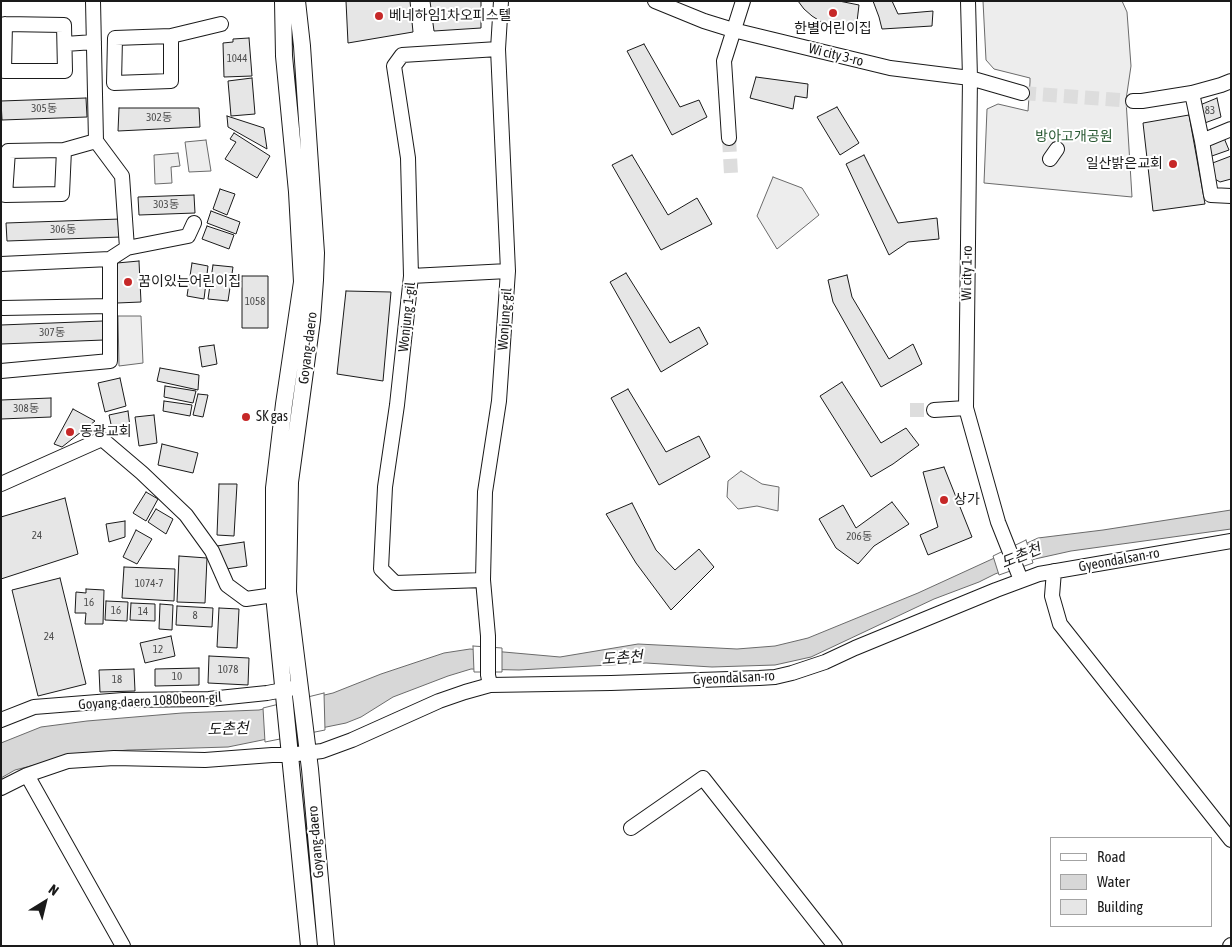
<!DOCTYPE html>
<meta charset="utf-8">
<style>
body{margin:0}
#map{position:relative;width:1232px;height:947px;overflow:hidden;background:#fff;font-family:"Asap Condensed",sans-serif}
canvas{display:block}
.frame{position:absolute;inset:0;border:2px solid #1a1a1a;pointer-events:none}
.legend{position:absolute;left:1050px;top:837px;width:162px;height:90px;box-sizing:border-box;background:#fff;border:1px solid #a3a3a3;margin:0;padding:6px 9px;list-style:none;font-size:15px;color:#1a1a1a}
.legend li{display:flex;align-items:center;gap:10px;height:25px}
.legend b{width:25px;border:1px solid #a3a3a3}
.north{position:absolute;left:20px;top:877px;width:50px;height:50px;-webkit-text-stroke:4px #fff;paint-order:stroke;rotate:36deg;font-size:14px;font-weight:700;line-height:20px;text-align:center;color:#1a1a1a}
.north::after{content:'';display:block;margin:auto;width:18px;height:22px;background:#1a1a1a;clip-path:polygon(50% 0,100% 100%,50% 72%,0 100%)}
</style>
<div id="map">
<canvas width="1232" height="947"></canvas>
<div class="frame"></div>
<ul class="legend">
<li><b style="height:6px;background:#fff"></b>Road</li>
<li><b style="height:14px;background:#d7d7d7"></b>Water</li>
<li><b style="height:14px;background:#e6e6e6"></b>Building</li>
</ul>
<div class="north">N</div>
</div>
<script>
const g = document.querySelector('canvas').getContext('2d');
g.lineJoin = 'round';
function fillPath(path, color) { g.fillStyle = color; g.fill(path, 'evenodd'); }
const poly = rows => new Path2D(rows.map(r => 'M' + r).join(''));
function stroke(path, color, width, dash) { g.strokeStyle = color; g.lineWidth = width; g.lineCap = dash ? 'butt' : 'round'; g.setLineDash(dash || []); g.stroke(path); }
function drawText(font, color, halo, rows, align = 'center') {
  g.font = font + ' "Asap Condensed","Noto Sans KR",sans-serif'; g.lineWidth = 4; g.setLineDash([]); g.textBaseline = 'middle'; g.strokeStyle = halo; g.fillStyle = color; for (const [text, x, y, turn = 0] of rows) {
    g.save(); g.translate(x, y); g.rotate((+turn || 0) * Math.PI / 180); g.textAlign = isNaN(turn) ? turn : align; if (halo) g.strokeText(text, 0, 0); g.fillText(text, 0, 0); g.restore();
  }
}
const built = poly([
 [983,1,1122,1,1127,12,1131,66,1126,100,1132,197,984,183,987,109,998,104,1028,111,1030,82,1030,78,994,69,986,60,983,1],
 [206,140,211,171,189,172,185,142,206,140],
 [178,153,180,166,171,167,172,183,155,184,154,155,178,153],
 [773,177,802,188,819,215,777,249,757,216,773,177],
 [118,316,141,316,143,363,119,366,118,316],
 [741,471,762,484,779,487,778,511,757,506,738,509,727,497,728,481,741,471]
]);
fillPath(built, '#ededed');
stroke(built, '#6a6a6a', 1);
const water = poly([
 [1231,510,1231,529,1071,551,1035,559,995,574,979,582,934,599,811,657,775,665,712,667,646,663,519,670,471,669,448,676,393,697,361,717,346,723,228,747,128,750,74,755,15,770,1,778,1,743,41,727,87,721,182,713,259,710,333,693,381,674,444,653,470,649,560,657,638,644,737,649,775,646,808,638,918,593,1038,538,1103,530,1231,510]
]);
fillPath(water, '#d7d7d7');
stroke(water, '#6a6a6a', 1);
const pier = poly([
 [1026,540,1033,563,999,575,993,556,1026,540],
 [473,646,502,648,502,672,474,672,473,646],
 [324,693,325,730,265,742,263,708,324,693]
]);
fillPath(pier, '#fff');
stroke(pier, '#6a6a6a', 1);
const building = poly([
 [346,1,410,1,413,32,348,43,346,1],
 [430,1,481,1,481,28,434,31,430,1],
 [798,1,839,1,859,5,856,30,823,23,812,16,804,9,798,1],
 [873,1,892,1,898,14,933,11,932,26,882,29,879,17,873,1],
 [249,38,252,76,224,77,223,43,233,42,233,39,249,38],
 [644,44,680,107,699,100,707,117,672,135,627,51,644,44],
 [756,77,808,84,807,98,795,96,793,109,750,98,756,77],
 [252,78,255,114,231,116,228,81,252,78],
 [86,98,87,117,2,120,1,101,86,98],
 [1217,98,1221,117,1202,124,1200,105,1217,98],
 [837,107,859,143,840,155,817,117,837,107],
 [119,108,199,108,200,127,118,131,119,108],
 [1189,115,1205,204,1153,211,1143,123,1189,115],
 [227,116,264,128,267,149,228,127,227,116],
 [234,133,270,156,257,178,225,159,236,142,230,139,234,133],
 [1224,138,1229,150,1209,157,1207,145,1224,138],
 [632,155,668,215,697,198,712,224,661,250,612,165,632,155],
 [864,155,898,223,937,218,939,239,908,242,889,255,846,164,864,155],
 [1231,156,1231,179,1220,182,1213,178,1210,164,1231,156],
 [220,189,235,194,227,215,213,209,220,189],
 [194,195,195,213,139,215,138,197,194,195],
 [211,211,240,222,236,234,207,223,211,211],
 [120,219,121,237,7,241,6,223,120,219],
 [207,226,234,235,229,249,202,239,207,226],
 [139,261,141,302,117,303,117,263,139,261],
 [192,263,208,266,204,299,187,296,192,263],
 [213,265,233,267,228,301,208,299,213,265],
 [626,273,670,343,699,327,708,344,661,372,610,282,626,273],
 [847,275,852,297,889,359,913,344,922,364,881,387,833,302,828,280,847,275],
 [242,276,268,276,268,328,242,328,242,276],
 [346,291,391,292,383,381,337,374,346,291],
 [103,321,104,340,1,344,1,325,103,321],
 [214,345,217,364,202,367,199,347,214,345],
 [160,368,199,375,198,390,157,381,160,368],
 [120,378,126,406,105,412,98,383,120,378],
 [842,382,881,443,906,428,919,445,893,464,871,477,820,396,842,382],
 [165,386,196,391,193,403,164,397,165,386],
 [628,389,666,452,699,436,710,457,659,485,611,398,628,389],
 [198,394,208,395,203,417,193,415,198,394],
 [51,398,51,417,1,419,1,400,51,398],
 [164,401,192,405,190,416,163,411,164,401],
 [73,409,95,421,62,447,54,444,73,409],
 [128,411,130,427,112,429,109,415,128,411],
 [154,415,157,443,139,446,135,417,154,415],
 [162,444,198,453,193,473,158,465,162,444],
 [944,467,972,537,928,555,920,535,938,527,923,472,944,467],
 [219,484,237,484,234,536,217,535,219,484],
 [146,492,158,499,146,521,133,513,146,492],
 [65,498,78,554,1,579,1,517,65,498],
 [892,502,909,524,874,546,858,564,836,548,819,519,843,505,856,528,892,502],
 [632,503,656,550,675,570,699,549,714,567,671,610,636,563,606,514,632,503],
 [156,509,173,519,166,534,148,522,156,509],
 [125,521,125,537,109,542,106,524,125,521],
 [136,530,152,539,137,564,123,557,136,530],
 [244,542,247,566,226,569,217,546,244,542],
 [179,556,207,558,205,603,177,602,179,556],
 [124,567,175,569,174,601,122,598,124,567],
 [60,578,86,684,38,696,12,590,60,578],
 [86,589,104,590,103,624,85,624,86,613,75,613,76,592,86,593,86,589],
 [106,601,128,602,127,621,105,620,106,601],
 [131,603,155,604,155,621,130,620,131,603],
 [160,604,173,605,172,630,159,629,160,604],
 [177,606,213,608,212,627,176,625,177,606],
 [219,608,239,609,237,648,217,647,219,608],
 [171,636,175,656,145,663,140,643,171,636],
 [209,656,249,658,248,685,208,683,209,656],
 [199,668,199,685,155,686,155,669,199,668],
 [134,669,135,691,100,692,99,670,134,669]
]);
fillPath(building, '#e6e6e6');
stroke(building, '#1a1a1a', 1);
stroke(poly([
 [1022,93,1133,101],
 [729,138,731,174],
 [910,410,934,410]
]), '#ddd', 14, [14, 7]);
const minor = poly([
 [655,1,704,21,733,30,890,68,970,78,1022,93],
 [968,1,970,78,966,408,998,522,1021,580],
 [5,24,64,25,65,71,4,71,5,24],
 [171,36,171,81,114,83,115,38,171,36],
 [171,36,221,24],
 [65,44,94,42],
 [1192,93,1202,141,1211,195,1231,196],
 [1133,101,1142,101,1192,93,1221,85,1231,81],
 [729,138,724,61,743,1],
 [1202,141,1231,129],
 [64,150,62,194,5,195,8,151,64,150,96,141],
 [1050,159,1057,149],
 [127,248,188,236,194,223],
 [1,264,110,259,127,248,122,176,96,141,93,1],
 [411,276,508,271],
 [3,308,110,306],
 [1,371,110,361,110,259],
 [934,410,966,408],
 [1,484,102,439,142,473,186,515,212,551,227,585,246,599,274,595],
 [1054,571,1052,596,1060,624,1231,840],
 [483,580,395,583,381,569,385,487,397,405,411,276,408,158,394,66,402,55,498,49],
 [490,685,488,675,488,636,483,580,485,492,499,401,508,271,498,49,501,1],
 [1,720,34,707,123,700,209,699,267,693,294,688],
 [27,775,123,946],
 [1,788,27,775,68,761,114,758,205,760,272,755,289,755,322,751,352,740,439,701,465,692,490,685,611,683,759,678,775,677,792,673,825,662,855,648,996,590,1039,574,1231,541],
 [631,828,703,778,835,946],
 [1230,946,1231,945]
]);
const major = poly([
 [283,1,284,56,297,192,302,282,284,404,274,488,274,595,309,946],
 [297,1,302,46,316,253,315,280,312,320,290,482,288,592,310,769,326,946]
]);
stroke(minor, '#1a1a1a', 16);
stroke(major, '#1a1a1a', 18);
stroke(minor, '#fff', 14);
stroke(major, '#fff', 16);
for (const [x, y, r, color] of [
 [833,13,5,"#c62828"],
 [379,16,5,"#c62828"],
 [1173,164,5,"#c62828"],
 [128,282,5,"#c62828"],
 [246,417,5,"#c62828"],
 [70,432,5,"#c62828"],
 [944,500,5,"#c62828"]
]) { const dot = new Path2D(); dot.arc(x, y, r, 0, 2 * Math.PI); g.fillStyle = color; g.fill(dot); stroke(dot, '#fff', 2); }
drawText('11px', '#4d4d4d', null, [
 ["1044",237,59],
 ["305동",44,109],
 ["83",1210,111],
 ["302동",159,118],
 ["303동",166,205],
 ["306동",63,230],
 ["1058",255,302],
 ["307동",52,333],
 ["308동",26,409],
 ["24",37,536],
 ["206동",859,537],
 ["1074-7",149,584],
 ["16",89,603],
 ["16",116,611],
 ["14",143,612],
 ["8",195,616],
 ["24",49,637],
 ["12",158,650],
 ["1078",228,670],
 ["10",177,677],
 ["18",117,680]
]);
drawText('14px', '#1a1a1a', '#fff', [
 ["베네하임1차오피스텔",389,16],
 ["한별어린이집",833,29,"center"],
 ["일산밝은교회",1163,164,"right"],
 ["꿈이있는어린이집",138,282],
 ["SK gas",256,417],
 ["동광교회",80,432],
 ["상가",954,500]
], 'left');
drawText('14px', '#1a1a1a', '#fff', [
 ["Wi city 3-ro",836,55,14],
 ["Wi city 1-ro",967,273,-89],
 ["Wonjung 1-gil",407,317,-84],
 ["Wonjung-gil",505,319,-86],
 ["Goyang-daero",308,348,-83],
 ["Gyeondalsan-ro",1119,560,-10],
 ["Gyeondalsan-ro",734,678,-3],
 ["Goyang-daero 1080beon-gil",150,701,-3],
 ["Goyang-daero",316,842,-95]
]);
drawText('14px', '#2b5a34', '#fff', [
 ["방아고개공원",1074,137]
]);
drawText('italic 15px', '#1a1a1a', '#fff', [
 ["도촌천",1021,556,-22],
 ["도촌천",622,658,-4],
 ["도촌천",228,729,-2]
]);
</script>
